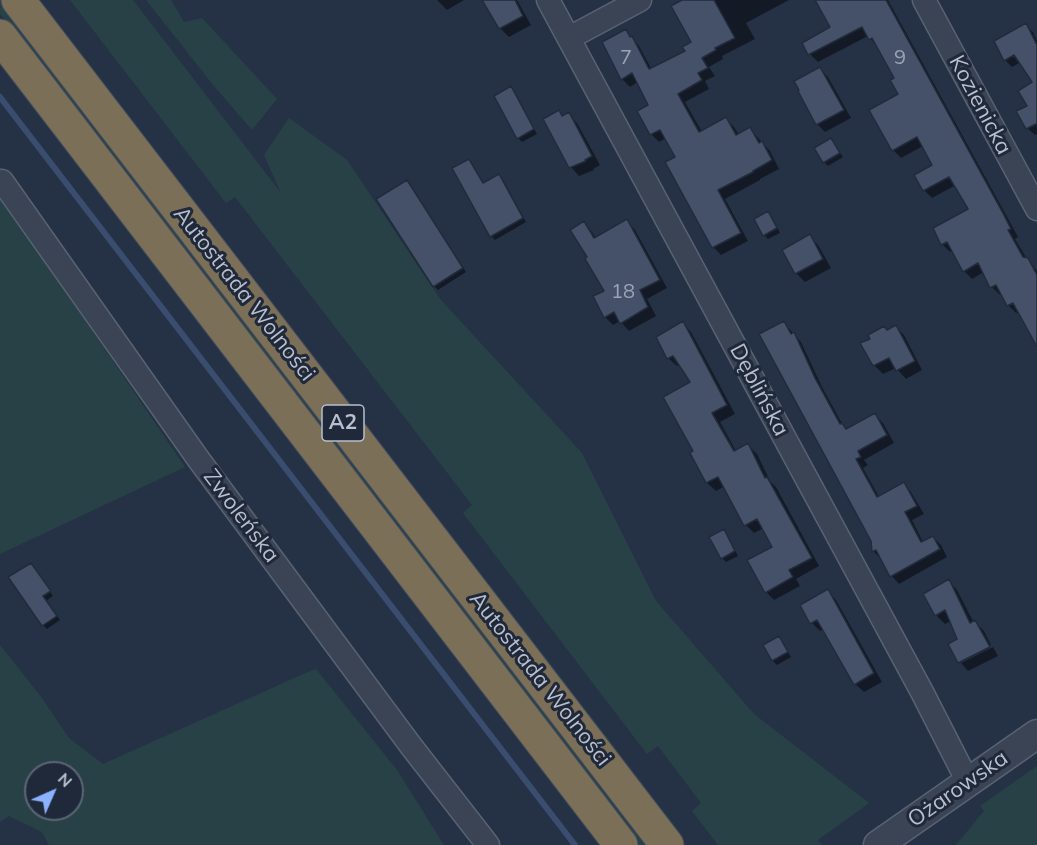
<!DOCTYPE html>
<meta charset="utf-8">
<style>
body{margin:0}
#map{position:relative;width:1037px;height:845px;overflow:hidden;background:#253246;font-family:Mulish,sans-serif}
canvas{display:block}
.north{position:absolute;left:24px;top:761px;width:60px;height:60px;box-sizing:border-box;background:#1f293a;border:2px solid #5c6575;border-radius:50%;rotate:45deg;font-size:16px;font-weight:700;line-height:24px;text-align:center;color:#b8bfce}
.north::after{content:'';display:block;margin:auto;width:21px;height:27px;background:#8cb2ff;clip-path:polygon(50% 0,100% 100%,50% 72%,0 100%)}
</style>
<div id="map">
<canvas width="1037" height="845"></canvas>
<div class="north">N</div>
</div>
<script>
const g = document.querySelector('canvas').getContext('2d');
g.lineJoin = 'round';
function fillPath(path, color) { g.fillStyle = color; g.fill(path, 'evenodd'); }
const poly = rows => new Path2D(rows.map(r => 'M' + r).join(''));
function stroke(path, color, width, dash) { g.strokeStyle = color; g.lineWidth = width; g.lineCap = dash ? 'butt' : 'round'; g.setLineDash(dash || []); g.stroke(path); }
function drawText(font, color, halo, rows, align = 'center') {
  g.font = font + ' Mulish,sans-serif'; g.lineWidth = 6; g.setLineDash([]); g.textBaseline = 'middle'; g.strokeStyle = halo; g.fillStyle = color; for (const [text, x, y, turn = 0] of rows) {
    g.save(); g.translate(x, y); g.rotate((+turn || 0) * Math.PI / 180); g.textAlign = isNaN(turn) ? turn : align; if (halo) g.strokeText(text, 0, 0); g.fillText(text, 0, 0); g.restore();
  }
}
fillPath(poly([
 [0,0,2,0,650,845,638,845,0,14],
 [70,0,133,0,281,193,264,155,289,118,347,160,441,300,582,453,656,601,754,714,869,803,818,840,822,845,718,845,692,811,701,803,658,746,647,754,463,513,472,505,235,197,226,203],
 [146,0,171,0,184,22,202,18,277,99,252,130,214,86],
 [0,195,185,467,0,554],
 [0,645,42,698,69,738,103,764,301,675,316,669,397,770,444,845,49,845,42,832,9,816,0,822],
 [36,773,72,773,72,809,36,809],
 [1037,766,1037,845,956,845,984,811,980,806]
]), '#284147');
fillPath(poly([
 [437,0,464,0,447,10],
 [484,0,517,0,531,25,509,37,500,28],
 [684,0,789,0,746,23,755,39,722,56,723,59,709,67,715,76,705,81,709,89,685,102,702,132,726,119,734,127,739,135,750,129,770,151,779,169,760,179,760,180,725,199,748,241,721,255,713,247,667,163,677,157,666,138,659,142,651,134,650,105,638,82,630,87,622,79,625,31,639,46,652,70,687,52,693,43],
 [817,0,888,0,1011,224,1018,237,1015,239,1027,259,1037,271,1037,344,1019,312,1016,313,1008,305,1002,294,1000,295,992,287,984,272,972,279,964,271,953,250,950,252,942,244,970,210,956,185,932,198,924,190,934,166,923,146,901,158,893,150,900,95,896,79,878,47,868,36,818,62,810,54,832,28],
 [1025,25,1033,32,1037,41,1037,134,1035,135,1027,128,1029,107,1034,83,1021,62,1012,67,1005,60],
 [820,69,828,77,851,118,825,132,817,124],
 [510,88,514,92,537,134,522,142,518,138],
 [558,112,563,117,568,114,577,123,600,165,593,169,594,170,579,176,571,167],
 [831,140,843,157,828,166,824,162],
 [469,161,473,165,484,184,499,176,503,180,526,222,495,240,491,236],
 [407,182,411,186,466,272,438,290,434,286,378,200],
 [768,213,772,217,780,233,768,239,764,235],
 [627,221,635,230,667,288,647,299,656,316,629,331,620,321,613,325,605,317,606,291,589,258,584,223,592,232,596,238],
 [809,236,818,245,831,268,805,282,796,273],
 [683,323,691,332,735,414,720,422,736,451,748,445,757,454,770,481,776,487,819,566,796,579,800,586,774,600,766,592,774,548,764,528,754,533,746,525,725,486,716,491,707,483,692,454,695,452,692,383,680,365,677,366,668,358],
 [784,323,801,342,822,387,845,429,847,430,875,415,883,423,894,443,864,460,868,465,863,468,879,497,904,484,911,492,924,514,912,520,923,542,933,537,941,545,947,557,899,584,892,576,881,559,873,551,872,540],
 [896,327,904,335,922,370,906,379,896,368,883,374,874,365,888,332],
 [723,531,727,535,738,556,726,562,722,558],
 [35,569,53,596,46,601,60,620,47,629,43,625],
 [949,581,957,590,974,623,975,622,984,631,991,645,960,660,960,663,950,645,959,639,951,621,945,624,936,615],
 [828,591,836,600,882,682,864,692,855,684,824,629,820,631,812,623],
 [778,638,782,642,791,657,777,665,773,661,765,646],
 [993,647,998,656,968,671,961,663]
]), '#0007');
stroke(poly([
 [0,97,575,845]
]), '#3a4d6f', 6);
const building = poly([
 [482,0,515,0,523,16,499,29,482,0],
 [682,0,714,0,735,38,715,48,716,50,702,58,708,68,698,73,702,80,678,94,699,132,726,117,736,135,750,127,759,143,762,141,772,160,753,171,753,172,718,190,741,233,712,248,665,162,675,157,660,130,650,135,637,111,648,105,632,73,621,80,602,42,626,29,630,37,632,36,649,69,685,51,682,47,691,42,671,6,682,0],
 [815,0,886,0,1004,215,1011,229,1008,230,1023,257,1028,258,1037,275,1037,347,1013,303,1007,306,996,285,990,288,978,263,963,272,947,242,941,245,933,228,968,209,949,177,923,191,914,175,932,165,917,137,892,151,869,110,898,94,890,80,894,78,872,38,869,40,862,27,808,55,802,43,830,27,815,0],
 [1026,23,1037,45,1037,125,1036,124,1026,129,1016,111,1027,106,1018,91,1032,82,1014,55,1004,61,994,41,1026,23],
 [820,67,844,110,816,125,798,91,799,90,794,81,820,67],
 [511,86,534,129,517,139,494,96,511,86],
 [559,110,562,116,569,112,592,156,585,160,586,161,569,168,543,119,559,110],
 [831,138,840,153,823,163,814,148,831,138],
 [469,159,483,183,499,174,523,218,490,237,452,168,469,159],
 [407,180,463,268,433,287,376,199,407,180],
 [768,211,777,228,763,236,754,219,768,211],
 [627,219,660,280,640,290,648,307,620,324,614,312,604,318,593,296,604,291,585,259,587,257,570,230,584,221,594,238,627,219],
 [810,234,823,259,795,274,782,250,810,234],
 [683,321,727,405,712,413,734,451,748,443,765,478,767,477,812,558,789,570,793,577,765,593,747,560,772,547,757,519,744,526,718,477,706,483,690,453,693,451,663,397,690,382,673,356,667,359,656,337,683,321],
 [784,321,791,334,794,332,815,378,840,424,842,423,846,429,875,413,887,435,858,451,861,457,856,459,877,497,904,482,917,506,905,512,921,542,933,536,940,549,890,577,876,550,872,552,871,541,759,334,784,321],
 [896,325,915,361,896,371,889,358,873,366,860,343,870,339,868,335,884,326,887,330,896,325],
 [724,529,735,551,721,559,709,537,724,529],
 [31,563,51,591,43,596,57,616,42,626,8,577,31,563],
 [949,579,970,623,975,620,990,647,958,663,948,644,957,639,945,610,935,616,923,594,949,579],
 [828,589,874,673,854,685,817,620,810,624,800,605,828,589],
 [779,636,788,652,772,661,763,645,779,636]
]);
fillPath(building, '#445168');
stroke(building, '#212b3c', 1.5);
const minor = poly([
 [548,0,922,692,968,782],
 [924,0,1037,209],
 [569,38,640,0],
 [2,181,199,460,411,746,488,845]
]);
const tertiary = poly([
 [878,845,1037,734]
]);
const motorway = poly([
 [18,0,667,845],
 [0,36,621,845]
]);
stroke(minor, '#596272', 25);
stroke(tertiary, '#596272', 31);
stroke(motorway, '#424c5c', 35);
stroke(minor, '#3a4455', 22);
stroke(tertiary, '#3a4455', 28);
stroke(motorway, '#7b6f57', 33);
drawText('20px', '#9ba4b4', null, [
 ["7",626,58],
 ["9",900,58],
 ["18",623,292]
]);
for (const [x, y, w] of [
 [343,423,42]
]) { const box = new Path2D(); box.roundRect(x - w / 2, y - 18, w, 36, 4.5); g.fillStyle = '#1f293a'; g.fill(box); stroke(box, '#b8bfce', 1.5); }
drawText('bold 21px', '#b8bfce', null, [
 ["A2",343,423]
]);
drawText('22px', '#b8bfce', '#1f293a', [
 ["Kozienicka",980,105,62],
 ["Autostrada Wolności",244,294,52],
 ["Dęblińska",759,390,62],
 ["Zwoleńska",241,516,53],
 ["Autostrada Wolności",540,679,52],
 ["Ożarowska",958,789,-35]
]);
</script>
